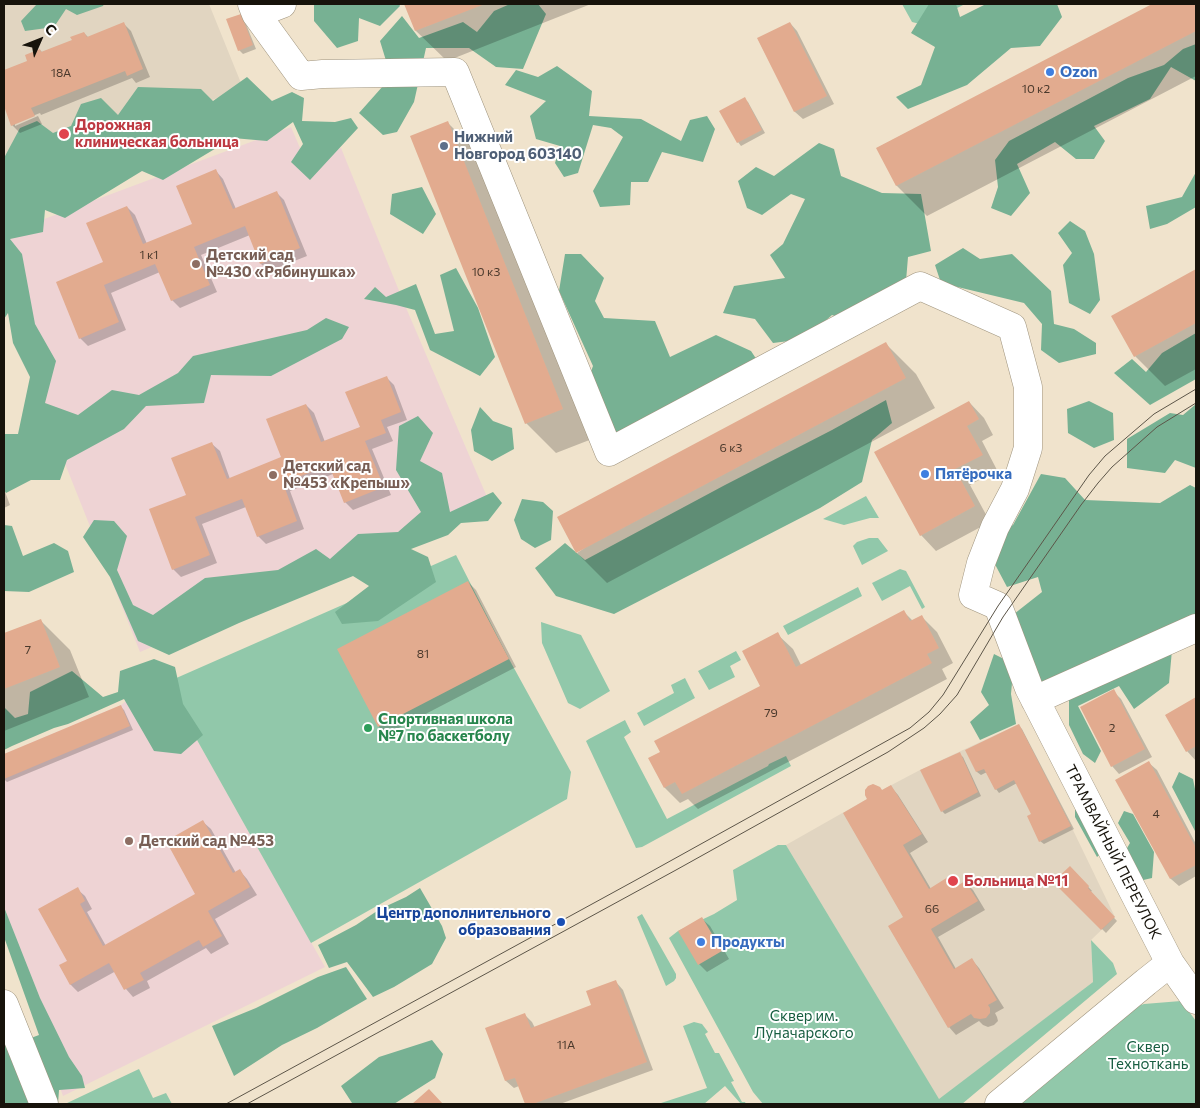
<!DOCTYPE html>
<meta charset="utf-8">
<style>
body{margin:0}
#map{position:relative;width:1200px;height:1108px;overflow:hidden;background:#f0e3cc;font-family:Commissioner,sans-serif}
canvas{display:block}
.frame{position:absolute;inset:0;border:5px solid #17130b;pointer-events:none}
.north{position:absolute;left:15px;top:15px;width:50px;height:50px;-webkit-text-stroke:4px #fff;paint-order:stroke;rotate:46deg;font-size:14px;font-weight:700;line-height:20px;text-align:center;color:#17130b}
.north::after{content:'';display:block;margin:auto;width:18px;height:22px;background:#17130b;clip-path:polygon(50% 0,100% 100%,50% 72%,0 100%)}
</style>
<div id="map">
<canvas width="1200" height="1108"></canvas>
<div class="frame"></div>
<div class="north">С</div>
</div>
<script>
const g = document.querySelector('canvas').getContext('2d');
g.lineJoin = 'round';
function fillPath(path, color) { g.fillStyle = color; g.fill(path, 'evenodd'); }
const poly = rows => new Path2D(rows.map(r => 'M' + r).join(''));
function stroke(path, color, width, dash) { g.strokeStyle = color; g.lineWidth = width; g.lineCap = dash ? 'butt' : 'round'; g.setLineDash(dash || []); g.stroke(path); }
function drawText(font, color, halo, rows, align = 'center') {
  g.font = font + ' Commissioner,sans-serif'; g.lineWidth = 4; g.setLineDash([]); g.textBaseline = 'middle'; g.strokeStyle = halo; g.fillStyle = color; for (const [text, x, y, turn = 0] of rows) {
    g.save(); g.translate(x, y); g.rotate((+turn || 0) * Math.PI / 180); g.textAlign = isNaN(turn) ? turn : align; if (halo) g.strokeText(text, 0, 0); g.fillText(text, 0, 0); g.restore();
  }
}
fillPath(poly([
 [291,127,306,162,341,148,404,303,490,504,140,652,58,446,4,294,4,234],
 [165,683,325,967,63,1096,4,929,4,754,121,705,130,698]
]), '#eed3d4');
fillPath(poly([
 [4,4,209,4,243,88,4,181],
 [1019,724,1071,826,1115,917,1091,940,1093,982,939,1100,786,845,867,799,865,795,865,790,873,784,880,787,882,790,920,770]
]), '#e1d5c1');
fillPath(poly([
 [902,4,965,4,924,25,912,22],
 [866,496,879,518,870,518,844,525,823,519],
 [869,538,878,538,888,551,862,565,853,546,857,542],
 [456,555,509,659,571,772,567,799,311,943,165,683],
 [900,569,906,571,925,607,922,609,910,586,882,601,872,583],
 [858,587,862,596,788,635,783,626],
 [541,622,581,635,610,691,580,709,568,703,542,643],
 [736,651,741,660,730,666,735,677,709,690,698,671],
 [685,678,695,698,644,726,637,713,674,693,671,685],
 [625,720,631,732,624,737,667,819,768,766,769,764,786,756,791,766,642,847,636,848,586,741,589,739],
 [778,845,786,845,939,1099,1093,982,1091,940,1113,963,1117,974,962,1104,763,1104,753,1092,669,938,678,931,714,914,737,900,733,870],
 [642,914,676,974,676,978,674,981,666,986,637,917],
 [1181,1001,1196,1021,1196,1104,1015,1104,1133,1008,1144,1004],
 [694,1022,702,1024,708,1032,705,1034,715,1053,719,1053,734,1081,731,1082,742,1102,745,1102,746,1104,741,1104,725,1086,704,1104,658,1104,707,1088,683,1026],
 [139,1069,153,1098,166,1093,172,1104,65,1104]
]), '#91c8aa');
fillPath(poly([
 [37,4,104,4,103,6,77,15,66,9,54,27,25,31,21,21],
 [314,4,399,4,400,6,380,26,359,18,358,41,337,48,314,21],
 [510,4,538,4,546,14,523,69,496,67,469,48,426,48,414,102,397,132,383,135,359,113,391,77,380,41,402,16,419,38,463,22,477,32,494,11],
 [929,4,956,4,960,17,986,4,1057,4,1062,17,1040,46,1011,48,967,85,908,109,896,97,921,85,935,47,911,33],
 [1196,44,1196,81,1171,67,1150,99,1094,126,1105,141,1094,159,1076,159,1055,142,1017,164,1030,193,1011,216,991,208,998,187,995,160,1009,141,1128,78,1164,65,1183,49],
 [557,66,592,91,589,116,641,119,681,141,690,120,707,116,715,129,703,162,662,152,648,182,631,182,630,205,600,207,593,191,623,137,611,128,593,125,578,173,564,177,555,163,560,146,536,139,530,116,546,101,505,85,516,70,538,77],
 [247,77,272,101,292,92,304,98,302,121,335,122,351,118,358,128,310,180,291,162,303,144,293,122,267,141,233,138,163,180,142,171,65,218,45,210,43,232,10,239,22,254,35,324,56,361,45,403,78,415,112,390,139,395,178,373,193,356,307,330,326,318,349,327,342,339,271,376,211,375,204,403,146,406,124,429,67,460,60,480,31,480,6,493,4,490,4,434,18,434,30,377,13,343,8,313,4,319,4,158,20,128,37,121,53,133,71,126,81,104,101,98,118,115,138,87,201,89,213,101],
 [819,143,834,149,841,176,882,193,921,194,931,251,908,257,905,293,857,324,832,315,805,339,773,343,755,319,723,313,734,286,785,278,770,255,783,244,805,199,791,194,762,215,747,208,738,181,756,167,774,176],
 [1196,172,1196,207,1167,224,1150,229,1146,206,1182,197],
 [422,187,436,214,423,234,390,214,392,194],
 [1070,221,1085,231,1094,254,1100,300,1090,314,1069,303,1063,265,1072,253,1058,233],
 [963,248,980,259,1012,254,1051,291,1054,324,1074,329,1096,343,1096,354,1059,363,1041,350,1042,324,1024,303,941,283,935,265],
 [565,254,581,254,604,278,595,301,604,318,655,321,670,357,716,335,751,351,769,378,621,455,585,388,593,366,559,291],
 [456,268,478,308,495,357,480,376,430,350,415,310,396,305,364,299,375,287,386,297,416,284,435,334,454,331,440,275],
 [1196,333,1196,379,1150,405,1114,373,1132,359,1146,372,1162,353],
 [886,400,892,423,872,440,862,482,820,508,614,614,556,596,535,568,565,543,585,560,725,485,832,430],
 [1089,401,1113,413,1114,440,1094,448,1068,433,1067,409],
 [1196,404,1196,468,1175,460,1165,473,1127,468,1127,439,1170,413,1183,415],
 [480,407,493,421,512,428,514,449,492,461,474,451,471,430],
 [418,416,433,433,420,461,442,473,450,512,493,492,502,503,488,521,461,523,448,535,411,549,428,557,436,582,378,621,342,624,335,612,369,586,353,576,239,623,169,655,138,641,110,577,83,537,94,520,114,521,127,536,117,570,133,605,153,615,205,578,278,570,316,549,330,559,358,534,398,532,421,512,396,470,399,426],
 [1041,474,1065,478,1085,500,1160,503,1190,485,1196,488,1196,639,1172,650,1169,683,1134,709,1119,686,1078,706,1101,751,1095,763,1083,754,1069,725,1069,688,1041,683,1014,614,1042,592,1038,577,1007,587,989,553,990,534,1013,525],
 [522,499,543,502,553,511,551,540,535,548,521,539,514,520],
 [4,525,12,526,23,556,54,543,68,551,74,572,29,592,4,591,5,569],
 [994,654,1006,660,1013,672,1011,694,1016,724,980,740,970,722,989,705,981,692],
 [154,659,175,667,183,704,203,735,181,754,154,751,124,699,68,724,54,728,12,746,4,750,4,707,15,718,28,714,30,692,72,671,103,697,118,692,120,671],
 [1179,772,1193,779,1196,794,1196,831,1195,831,1172,787],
 [1075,803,1120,860,1130,843,1118,823,1124,811,1133,814,1154,852,1152,878,1126,884,1106,849,1097,857,1075,817],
 [420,888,442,926,446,938,432,964,394,987,373,997,347,962,329,968,318,945,356,925,380,909,406,897],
 [4,907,40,998,69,1057,82,1076,85,1088,59,1090,58,1104,4,1104,4,1036,12,1045,39,1035,4,937],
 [346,967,367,999,317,1028,282,1045,234,1076,212,1026,256,1008,318,977],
 [432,1040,443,1054,435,1078,394,1104,352,1103,341,1086,379,1057]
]), '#77b193');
fillPath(poly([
 [406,4,591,4,447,61,416,31],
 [1155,4,1196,4,1196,76,927,216,897,186,877,148],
 [240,15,244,19,256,49,243,54,239,50],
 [790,23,797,31,834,104,803,119,795,112,758,39],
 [124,24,131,31,150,77,136,83,132,78,41,115,40,113,15,123,15,126,38,116,42,124,20,133,12,125,4,102,4,71,29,61,40,50,43,53,73,41,84,33,89,38],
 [744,99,748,102,765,133,741,146,738,142],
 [447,122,477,152,592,439,556,453,526,423],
 [216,171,223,179,236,209,276,192,284,200,307,256,269,271,261,264,250,235,201,255,217,292,180,308,172,300,160,272,111,293,126,330,88,346,80,338,104,263,127,207,135,215,147,244,194,225],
 [1196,271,1196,369,1165,386,1135,356,1113,316],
 [886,344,916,374,935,408,607,583,577,553],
 [386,377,394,385,407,420,387,427,393,441,372,449,391,495,353,510,345,502,333,474,290,491,304,529,266,544,258,536,246,507,202,524,217,563,181,577,173,569,187,495,212,444,220,451,230,479,283,458,306,405,314,413,325,442,361,427],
 [969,402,984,418,993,435,982,441,997,470,970,485,990,522,936,551,921,535],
 [4,489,10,505,4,508],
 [468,582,476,590,516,667,387,734,379,727,339,649],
 [904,612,913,621,922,617,937,632,953,663,942,669,947,679,698,809,688,799,680,803,665,788,661,752,761,687,777,634,793,649,801,665],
 [40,620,70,650,89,697,4,731,4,635],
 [1113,691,1121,699,1152,757,1119,774,1112,766],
 [1196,699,1196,761,1187,751,1166,715],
 [121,707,124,710,133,730,7,782,4,779,4,755],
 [1019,726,1022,729,1074,829,1044,844,1040,841,1033,815,1017,783,999,793,996,789,987,772,981,775,977,772,967,751],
 [959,754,963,757,981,796,945,814,942,811],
 [1149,763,1157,770,1196,844,1196,876,1179,886,1171,879,1117,780],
 [891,787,898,795,928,842,910,853,931,889,948,879,956,888,965,882,973,890,985,910,938,937,956,969,972,960,979,968,1004,1008,995,1013,997,1017,998,1021,994,1025,988,1027,983,1025,979,1021,956,1035,949,1027,905,917,883,791],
 [203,822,211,829,236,873,240,871,247,879,257,895,215,919,229,944,211,954,206,948,147,981,150,988,133,997,126,989,116,971,78,992,71,985,60,966,68,961,77,889,85,896,92,909,87,912,106,946,197,895],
 [1070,868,1092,891,1090,892,1117,921,1106,933,1055,882],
 [702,919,710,926,729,959,707,972,699,964],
 [616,982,623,990,653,1070,560,1104,526,1104,519,1086,514,1088,506,1081,487,1029,525,1015,532,1022,535,1028,593,1006]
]), '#0003');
fillPath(poly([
 [404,4,485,4,415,31],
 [1152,4,1196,4,1196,31,896,186,876,148],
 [241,14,253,45,238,51,226,19],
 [124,22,143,69,127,76,125,71,31,108,35,116,11,126,4,106,4,70,27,61,25,55,40,49,41,52,72,40,70,37,84,32,87,37],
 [790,22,827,96,794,112,757,38],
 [745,97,762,130,737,143,719,111],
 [448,121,563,409,525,424,410,136],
 [216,169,233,209,277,191,300,248,260,264,245,226,194,247,210,285,171,301,155,264,104,285,119,322,79,339,56,282,103,262,86,223,127,206,143,244,192,224,176,186],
 [1196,269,1196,323,1134,357,1111,316],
 [886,342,906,378,576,553,557,517],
 [387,376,401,412,381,420,386,433,365,441,384,487,344,503,329,465,283,483,297,521,257,537,242,499,195,517,210,555,172,570,149,509,186,495,171,458,212,442,227,479,281,457,266,419,306,404,321,442,360,427,345,392],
 [969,401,979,419,967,426,983,455,955,469,975,506,920,536,874,452],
 [468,581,509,659,378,727,337,649],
 [904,610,910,621,922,615,939,648,927,654,932,663,682,794,675,782,664,788,648,758,660,752,654,741,760,686,742,651,778,632,796,667],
 [41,619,60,667,4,689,4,633],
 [1114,689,1145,749,1111,767,1080,707],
 [1196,697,1196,746,1186,752,1165,715],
 [121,705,130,726,4,779,4,754],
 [1019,724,1071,826,1039,842,1027,816,1031,814,1014,780,995,790,984,769,976,772,965,750],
 [960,752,978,792,941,812,920,770],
 [1149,761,1196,848,1196,865,1170,879,1115,780],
 [873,784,880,787,882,790,891,785,922,834,903,845,929,889,948,877,954,888,965,881,978,901,931,929,954,969,972,958,997,1000,988,1005,990,1008,990,1013,986,1018,980,1019,974,1018,971,1014,948,1028,888,926,903,917,843,813,867,799,865,795,865,790,868,786],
 [203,820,233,873,240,869,250,887,208,911,222,936,203,947,199,940,140,973,144,980,124,990,109,963,70,985,59,965,67,961,38,909,78,887,85,901,80,904,103,946,195,894,166,841],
 [1070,866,1089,886,1088,888,1115,917,1101,930,1053,882],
 [702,917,722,951,698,965,678,931],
 [616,980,647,1062,533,1104,525,1104,515,1078,505,1081,485,1028,525,1013,531,1028,591,1005,586,991],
 [429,1089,443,1104,412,1104]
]), '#e2ab8f');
const minor = poly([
 [252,4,256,14,301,76,323,74,455,72,609,452,920,286,1012,327,1028,387,1028,448,1015,489,995,527,981,563,973,595,998,606,1029,688,1170,963,1196,1000],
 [256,14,282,4],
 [1035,700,1196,628],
 [4,1004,44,1104],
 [999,1104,1146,982,1170,963]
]);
stroke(minor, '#9f947e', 29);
stroke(minor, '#fff', 28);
stroke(poly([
 [226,1104,636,880,910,728,929,712,943,695,998,606,1089,475,1105,456,1154,414,1196,389],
 [247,1104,676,870,888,752,924,728,940,714,957,695,1003,617,1081,505,1098,483,1112,467,1157,427,1196,403]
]), '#5c5548', 1);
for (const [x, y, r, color] of [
 [1050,72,5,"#3f7fe0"],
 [64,134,6,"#e0444e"],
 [444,146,5,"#5c6f8a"],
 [196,264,5,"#8d6e63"],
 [925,474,5,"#3f7fe0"],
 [273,475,5,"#8d6e63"],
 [368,728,5,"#2e9e5b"],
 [129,841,5,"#8d6e63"],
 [953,881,6,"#e0444e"],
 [561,922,5,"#1a4fb4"],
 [701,942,5,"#3f7fe0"]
]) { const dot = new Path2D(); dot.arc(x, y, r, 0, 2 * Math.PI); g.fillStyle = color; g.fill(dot); stroke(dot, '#fff', 2); }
drawText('12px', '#4a392c', null, [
 ["18А",61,73],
 ["10 к2",1036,89],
 ["1 к1",149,255],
 ["10 к3",486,272],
 ["6 к3",731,448],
 ["7",28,650],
 ["81",423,654],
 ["79",771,713],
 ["2",1112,728],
 ["4",1156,814],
 ["66",932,909],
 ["11А",566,1045]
]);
drawText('bold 15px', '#366cbe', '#fff', [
 ["Ozon",1060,72],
 ["Пятёрочка",935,474],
 ["Продукты",711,942]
], 'left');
drawText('bold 15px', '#be3a42', '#fff', [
 ["Дорожная",75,125],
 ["клиническая больница",75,142],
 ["Больница №11",964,881]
], 'left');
drawText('bold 15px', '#4e5e75', '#fff', [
 ["Нижний",454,137],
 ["Новгород 603140",454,154]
], 'left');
drawText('bold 15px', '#785e54', '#fff', [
 ["Детский сад",206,255],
 ["№430 «Рябинушка»",206,272],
 ["Детский сад",283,466],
 ["№453 «Крепыш»",283,483],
 ["Детский сад №453",139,841]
], 'left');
drawText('bold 15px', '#27864d', '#fff', [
 ["Спортивная школа",378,719],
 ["№7 по баскетболу",378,736]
], 'left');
drawText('15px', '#17130b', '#fff', [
 ["ТРАМВАЙНЫЙ ПЕРЕУЛОК",1113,852,63]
]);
drawText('bold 15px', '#164399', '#fff', [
 ["Центр дополнительного",551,913],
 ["образования",551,930]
], 'right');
drawText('15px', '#185e41', '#fff', [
 ["Сквер им.",804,1016],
 ["Луначарского",804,1033],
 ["Сквер",1148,1047],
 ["Техноткань",1148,1064]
]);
</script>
